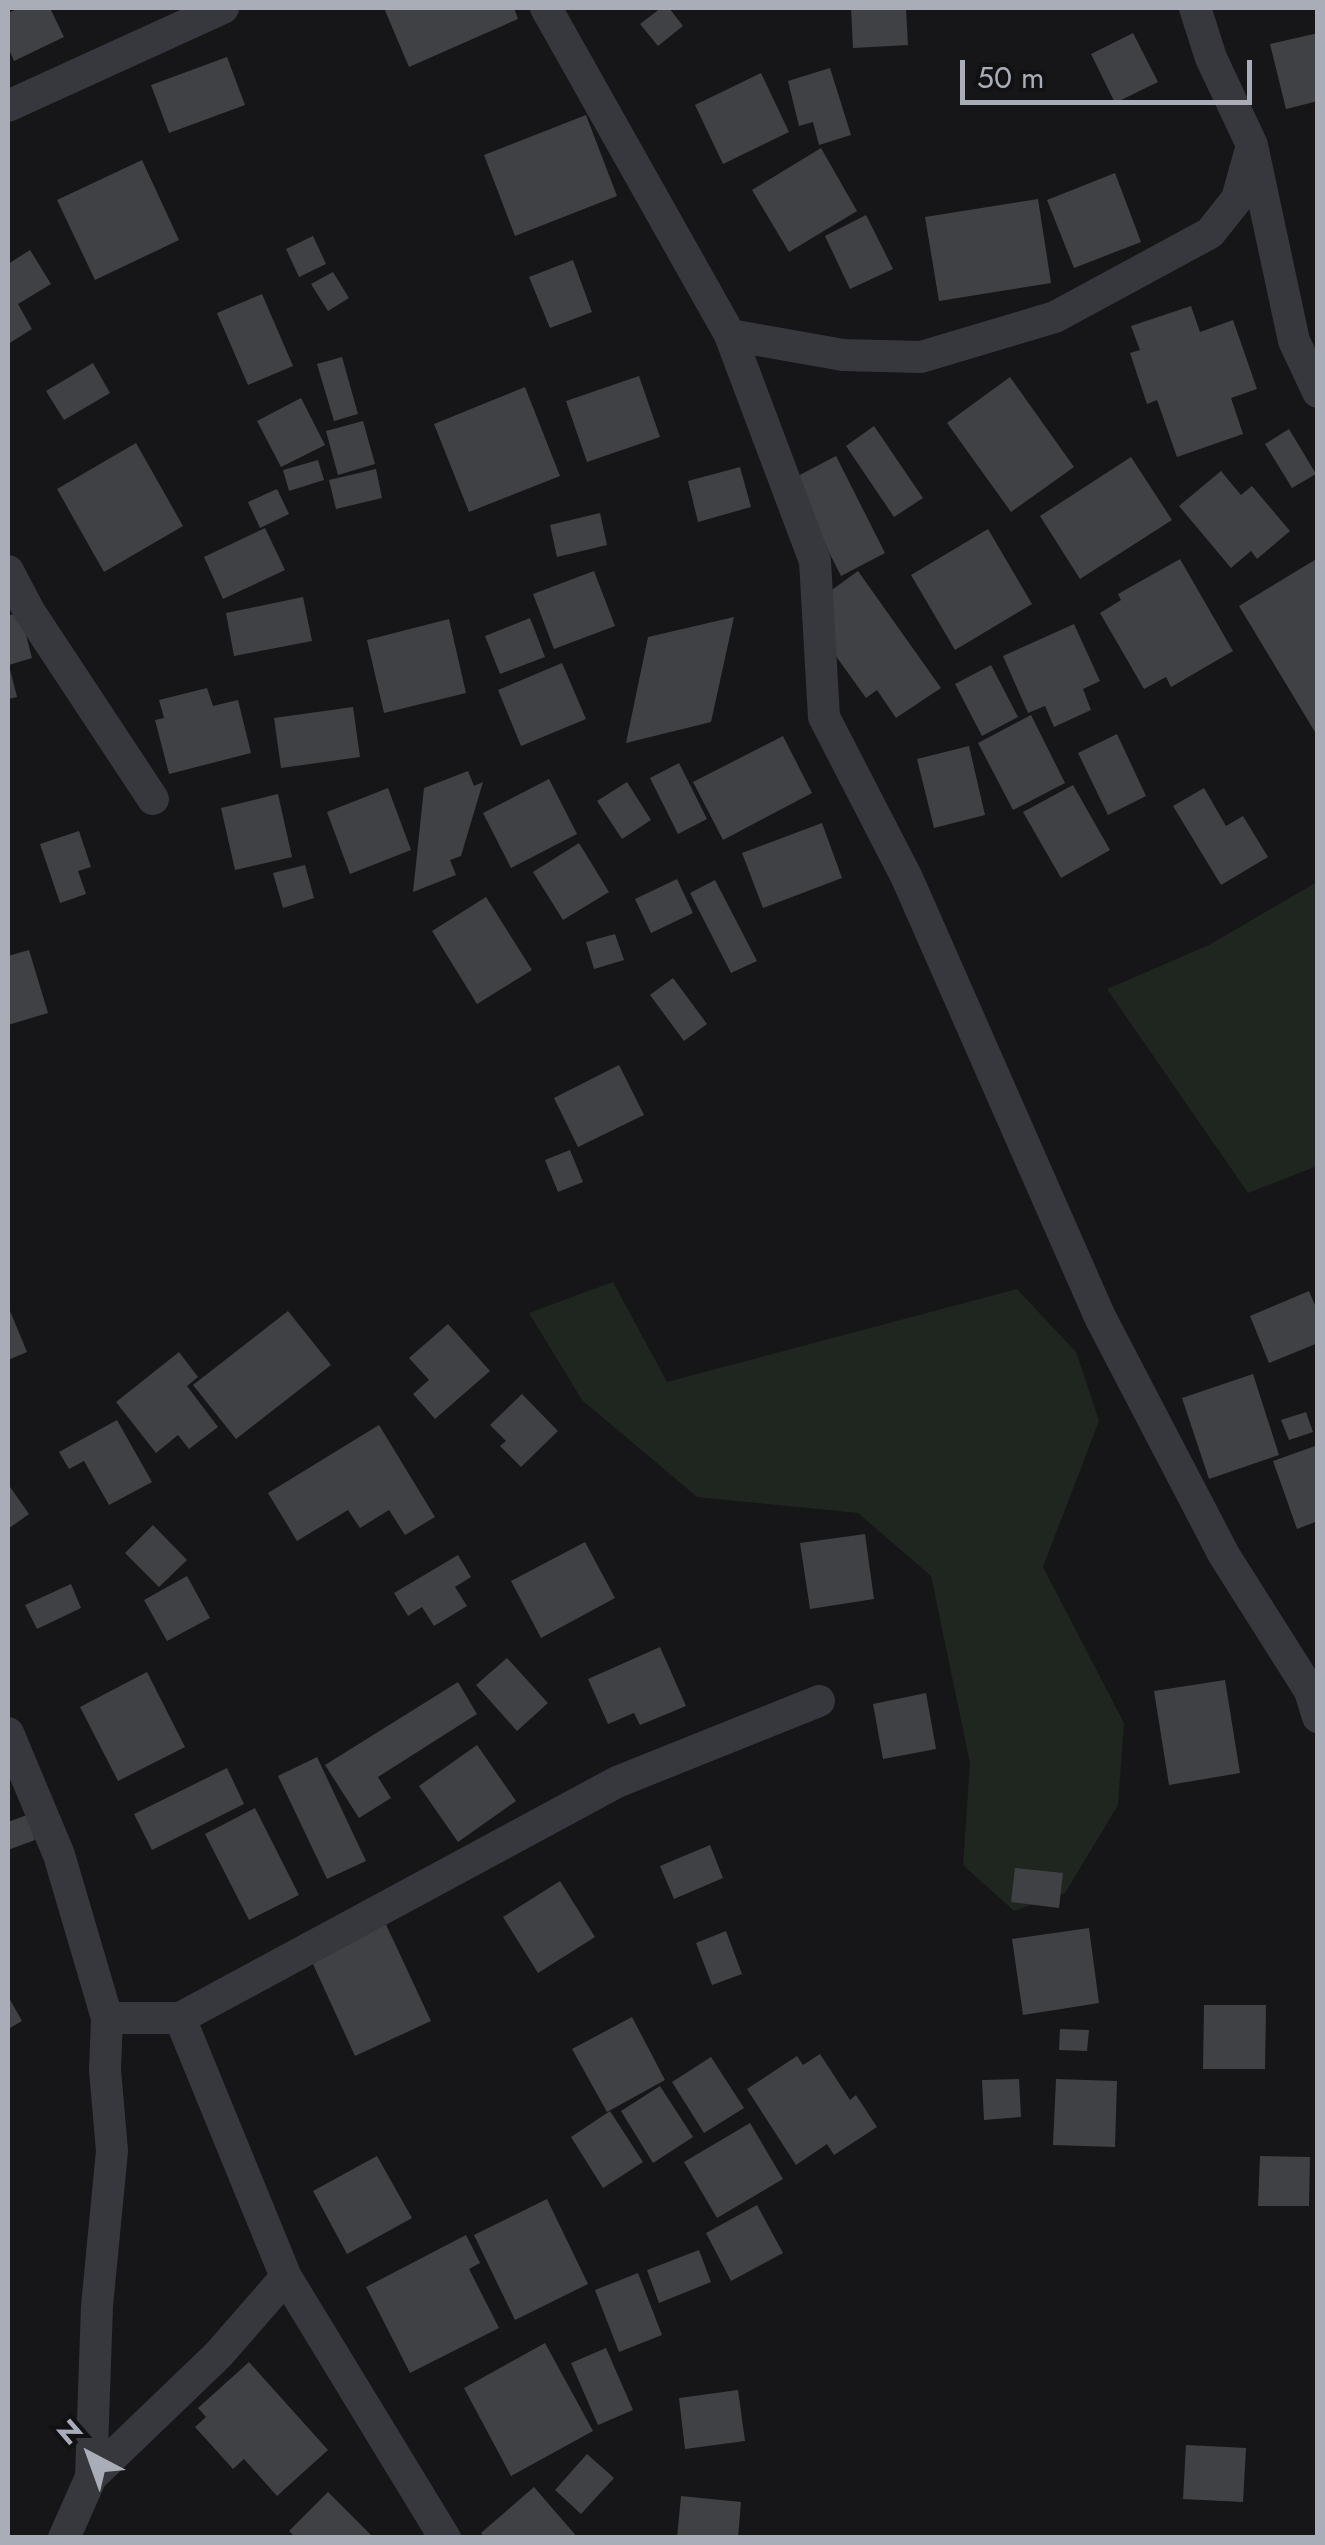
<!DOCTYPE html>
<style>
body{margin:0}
#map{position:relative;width:1325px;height:2545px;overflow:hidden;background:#161618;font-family:Jost,sans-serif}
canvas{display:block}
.frame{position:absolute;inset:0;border:10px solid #a8adb8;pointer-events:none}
.north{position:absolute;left:40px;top:2405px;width:100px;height:100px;-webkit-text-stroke:8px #111113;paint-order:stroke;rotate:319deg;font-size:28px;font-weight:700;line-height:40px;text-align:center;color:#a8adb8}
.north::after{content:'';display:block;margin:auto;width:35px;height:45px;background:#a8adb8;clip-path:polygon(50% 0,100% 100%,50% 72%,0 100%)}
.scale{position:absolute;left:960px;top:60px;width:292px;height:45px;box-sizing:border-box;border:5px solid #a8adb8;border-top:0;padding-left:12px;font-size:30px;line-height:35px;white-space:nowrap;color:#a8adb8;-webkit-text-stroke:8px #111113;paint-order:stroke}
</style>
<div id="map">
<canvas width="1325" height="2545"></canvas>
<div class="frame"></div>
<div class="north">N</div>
<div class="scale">50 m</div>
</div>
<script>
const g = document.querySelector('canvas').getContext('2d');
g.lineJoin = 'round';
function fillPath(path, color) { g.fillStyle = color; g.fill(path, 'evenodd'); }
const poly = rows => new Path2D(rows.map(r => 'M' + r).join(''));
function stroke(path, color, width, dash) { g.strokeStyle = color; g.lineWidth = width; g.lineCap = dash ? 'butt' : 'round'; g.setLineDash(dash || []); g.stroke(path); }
fillPath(poly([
 [1317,882,1317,1166,1248,1193,1107,989,1209,945],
 [613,1282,667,1382,1017,1289,1076,1352,1099,1421,1043,1567,1124,1723,1118,1805,1065,1893,1014,1911,963,1865,970,1763,931,1576,858,1513,697,1497,582,1400,529,1313]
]), '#1e261f');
fillPath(poly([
 [19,8,50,8,64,37,14,61,8,47,8,13],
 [384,8,514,8,518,19,409,67],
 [661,8,669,8,683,26,658,46,640,24],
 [851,8,906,8,908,45,853,48],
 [1133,33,1158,82,1115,103,1091,54],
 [1318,33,1318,101,1286,109,1270,44],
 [227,57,245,105,169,133,151,85],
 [830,68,851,135,819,145,813,122,799,126,788,81],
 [761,73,789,132,723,164,695,105],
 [586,115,617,196,515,236,484,155],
 [821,148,857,211,789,252,752,190],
 [142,160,179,240,95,280,57,200],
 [1115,173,1141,242,1074,268,1047,200],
 [1038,199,1051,283,939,301,925,217],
 [866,215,893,269,850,289,825,236],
 [313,236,326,264,299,277,286,249],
 [30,250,51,284,18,304,32,329,8,344,8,264],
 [573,260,592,312,550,328,529,277],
 [333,272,349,298,328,311,311,284],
 [262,294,293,366,248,385,217,313],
 [1191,306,1200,332,1233,320,1257,389,1231,398,1243,434,1177,457,1157,400,1147,404,1130,353,1140,350,1131,326],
 [342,357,358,414,334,421,317,364],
 [93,363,110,393,64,420,46,391],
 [639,376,660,437,587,462,566,401],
 [1010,377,1074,467,1011,512,947,423],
 [525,387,560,476,469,512,434,424],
 [301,398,325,445,281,467,257,421],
 [363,421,375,464,338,475,326,431],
 [874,426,923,498,894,517,846,446],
 [1289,429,1316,474,1292,488,1265,444],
 [136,443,183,526,104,572,57,489],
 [836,456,885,553,841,576,792,479],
 [1131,457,1172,520,1080,579,1040,516],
 [318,460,324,480,289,491,283,470],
 [740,467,751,507,698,522,688,481],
 [376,469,382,498,336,509,329,480],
 [1221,471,1241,495,1252,486,1290,531,1257,559,1251,551,1231,568,1179,506],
 [277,489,289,514,260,528,248,502],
 [600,513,607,545,557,557,550,525],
 [265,528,285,570,223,599,204,557],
 [988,529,1032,604,955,650,911,575],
 [1318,558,1318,737,1239,606],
 [1180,559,1233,651,1171,687,1166,677,1144,689,1100,613,1121,600,1118,594],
 [594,571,615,626,554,649,533,594],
 [858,571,941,688,896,718,877,690,866,698,818,631,814,603],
 [303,597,312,641,234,656,226,613],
 [20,612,32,658,9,665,17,697,8,699,8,616],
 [734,617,711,722,626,743,648,637],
 [530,618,545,657,500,674,485,636],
 [449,619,466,693,384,713,367,640],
 [1074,624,1100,681,1083,689,1091,710,1054,727,1045,706,1028,713,1003,656],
 [562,663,586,719,521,746,498,690],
 [991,665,1018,717,982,736,955,684],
 [207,688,213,706,238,700,251,753,169,774,155,720,164,718,159,700],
 [353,707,360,757,281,768,274,718],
 [1031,715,1065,783,1013,810,978,743],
 [1117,734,1146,796,1108,815,1078,753],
 [783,736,812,793,723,840,693,782],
 [969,746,985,815,934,828,917,759],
 [679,763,707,819,678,834,650,778],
 [468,771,474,786,483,782,461,856,450,860,456,875,413,892,424,788],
 [549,779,577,834,511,868,483,813],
 [627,782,651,820,622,839,597,801],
 [1073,785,1110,850,1061,878,1023,812],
 [388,788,411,850,350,874,327,812],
 [1204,788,1226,826,1243,816,1268,857,1221,885,1173,806],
 [278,794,292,857,235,870,221,808],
 [822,823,842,878,763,908,742,853],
 [79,831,91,867,78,871,86,894,60,903,40,844],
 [579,843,609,892,563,920,533,872],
 [305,865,314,898,283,908,273,873],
 [677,879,693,913,651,933,635,899],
 [715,880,757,961,731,973,690,893],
 [486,897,532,970,477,1004,432,931],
 [615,934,624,960,594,969,586,942],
 [29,950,48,1013,8,1025,8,956],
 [673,978,707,1024,684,1041,650,995],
 [619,1065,644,1115,578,1147,554,1098],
 [570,1150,583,1182,558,1192,545,1160],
 [1309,1291,1318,1312,1318,1343,1269,1363,1250,1316],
 [8,1306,27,1352,8,1360],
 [288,1311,331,1365,236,1439,193,1385],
 [448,1324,490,1371,435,1419,413,1394,429,1380,409,1358],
 [179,1352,198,1377,187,1386,218,1427,189,1449,178,1435,156,1453,116,1402],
 [1253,1374,1279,1455,1209,1479,1182,1398],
 [522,1394,558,1431,521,1467,500,1446,506,1441,490,1425],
 [1306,1412,1313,1432,1289,1440,1281,1420],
 [117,1420,152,1482,109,1505,84,1461,69,1469,59,1452],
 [379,1425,435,1517,405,1535,389,1510,360,1528,348,1510,297,1541,268,1493],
 [1318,1445,1318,1521,1297,1529,1273,1461],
 [8,1484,29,1514,8,1529],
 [153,1525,187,1560,159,1587,125,1553],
 [865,1534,874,1599,810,1609,800,1543],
 [585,1542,615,1598,541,1638,511,1581],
 [458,1555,471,1577,455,1587,467,1606,434,1626,422,1607,408,1616,394,1593],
 [187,1576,210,1618,167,1641,144,1600],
 [71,1584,81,1608,37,1629,25,1605],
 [660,1647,686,1706,640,1725,634,1713,608,1724,588,1679],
 [507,1658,548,1703,517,1731,476,1685],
 [147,1672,185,1747,118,1781,80,1707],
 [1225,1680,1240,1773,1169,1785,1154,1691],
 [458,1682,477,1714,378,1777,391,1798,359,1818,325,1765],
 [926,1693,936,1749,883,1759,873,1704],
 [477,1745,516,1801,458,1842,419,1786],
 [317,1757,366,1861,327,1879,278,1776],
 [227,1768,244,1804,152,1850,134,1814],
 [255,1808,299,1895,249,1920,205,1834],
 [27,1815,35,1840,8,1850,8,1822],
 [710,1845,723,1878,674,1899,660,1866],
 [1015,1868,1063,1873,1059,1908,1011,1902],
 [560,1881,595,1937,538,1973,503,1917],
 [382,1916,431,2021,355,2056,307,1951],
 [1089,1928,1099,2003,1023,2015,1012,1939],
 [726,1931,742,1974,712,1985,696,1943],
 [8,1996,22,2021,8,2029],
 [1204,2005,1266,2005,1265,2069,1203,2069],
 [632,2017,665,2080,607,2112,572,2049],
 [1060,2029,1089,2030,1087,2051,1059,2050],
 [820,2054,850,2100,856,2095,877,2127,834,2155,827,2144,796,2165,747,2089,797,2056,803,2065],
 [711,2057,744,2108,704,2133,672,2082],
 [1019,2079,1021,2117,984,2120,982,2080],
 [1056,2079,1117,2081,1115,2147,1053,2145],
 [660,2086,693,2137,653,2163,621,2111],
 [610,2111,643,2162,603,2188,571,2137],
 [750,2123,783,2179,717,2218,684,2162],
 [377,2156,412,2218,347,2254,313,2191],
 [1260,2156,1310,2157,1309,2206,1258,2206],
 [547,2199,588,2284,515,2320,474,2235],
 [757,2205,783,2253,731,2281,706,2233],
 [466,2235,480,2263,469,2269,499,2328,410,2373,366,2287],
 [699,2250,711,2282,659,2303,647,2270],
 [638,2273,662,2335,619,2352,595,2290],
 [545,2343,593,2431,511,2476,464,2388],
 [606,2348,633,2410,598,2425,571,2363],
 [249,2362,328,2450,277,2496,244,2459,233,2469,195,2427,206,2417,198,2408],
 [738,2390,745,2441,685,2449,679,2398],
 [1186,2445,1246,2448,1243,2502,1183,2499],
 [587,2454,614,2478,581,2514,555,2490],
 [534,2487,578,2538,485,2538,481,2533],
 [328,2492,374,2538,296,2538,289,2531],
 [681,2496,741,2502,738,2538,677,2538]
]), '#404145');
stroke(poly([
 [546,8,730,335,815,561,824,717,907,878,1100,1317,1224,1555,1310,1691,1318,1717],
 [8,106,223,8],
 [1253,150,1294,341,1318,392],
 [730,335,843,355,921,357,1055,317,1210,233,1237,199,1252,145,1211,58,1195,8],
 [8,571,29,611,153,799],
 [8,1733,59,1855,107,2018,105,2070,112,2151,97,2306,91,2477,64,2538],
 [107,2018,180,2018,617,1782,819,1701],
 [180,2018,286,2277,445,2538],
 [91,2477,219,2354,286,2277]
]), '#37383d', 32);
</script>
